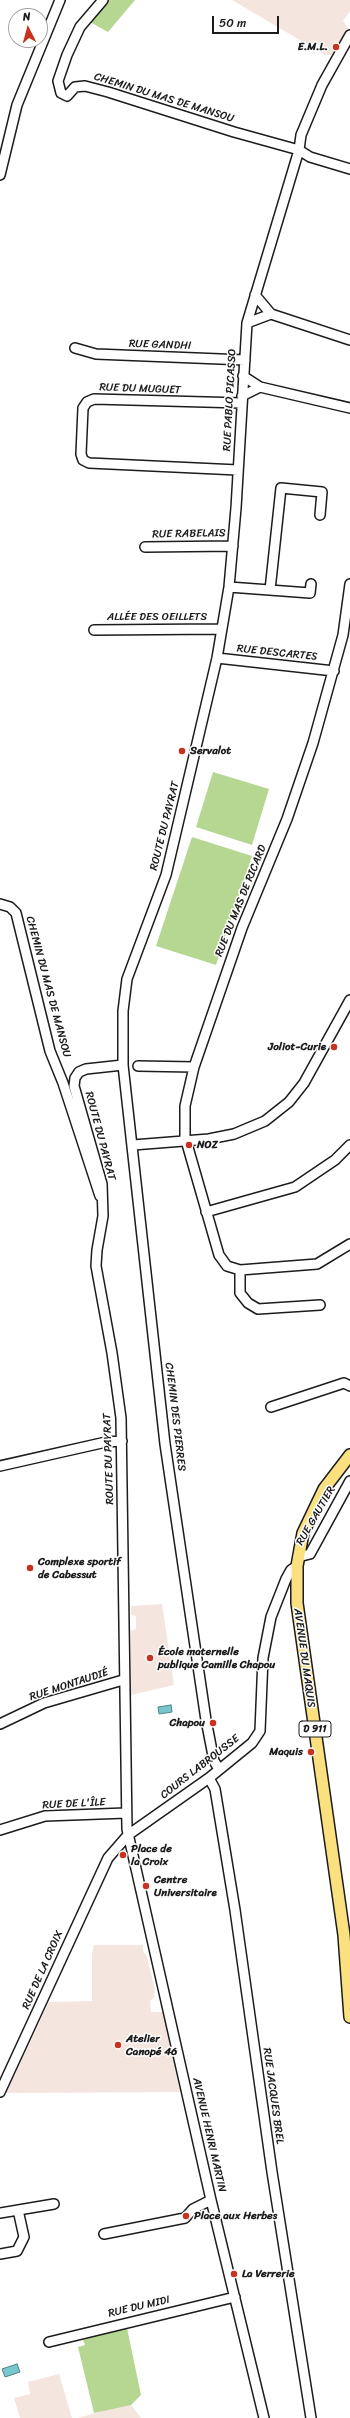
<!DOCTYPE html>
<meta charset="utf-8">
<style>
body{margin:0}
#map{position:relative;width:350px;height:2418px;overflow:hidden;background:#fff;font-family:Sriracha,sans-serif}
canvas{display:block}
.north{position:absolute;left:8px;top:8px;width:40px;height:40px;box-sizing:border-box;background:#fff;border:1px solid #a4a4a4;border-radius:50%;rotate:354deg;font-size:11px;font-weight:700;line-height:16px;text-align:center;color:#1c1c1c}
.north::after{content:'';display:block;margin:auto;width:14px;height:18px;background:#c8321e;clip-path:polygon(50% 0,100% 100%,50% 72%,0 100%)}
.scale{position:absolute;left:212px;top:16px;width:67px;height:18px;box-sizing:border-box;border:2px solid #1c1c1c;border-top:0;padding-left:5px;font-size:12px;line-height:14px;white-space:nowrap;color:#1c1c1c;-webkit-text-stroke:3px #fff;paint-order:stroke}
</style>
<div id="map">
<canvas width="350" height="2418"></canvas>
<div class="north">N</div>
<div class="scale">50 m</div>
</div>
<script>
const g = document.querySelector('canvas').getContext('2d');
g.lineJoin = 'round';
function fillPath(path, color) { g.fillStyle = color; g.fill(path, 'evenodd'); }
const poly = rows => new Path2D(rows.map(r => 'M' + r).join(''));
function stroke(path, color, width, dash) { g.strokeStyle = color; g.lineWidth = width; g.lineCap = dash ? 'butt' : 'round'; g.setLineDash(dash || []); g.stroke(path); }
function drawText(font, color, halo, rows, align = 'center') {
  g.font = font + ' Sriracha,sans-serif'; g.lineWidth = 3; g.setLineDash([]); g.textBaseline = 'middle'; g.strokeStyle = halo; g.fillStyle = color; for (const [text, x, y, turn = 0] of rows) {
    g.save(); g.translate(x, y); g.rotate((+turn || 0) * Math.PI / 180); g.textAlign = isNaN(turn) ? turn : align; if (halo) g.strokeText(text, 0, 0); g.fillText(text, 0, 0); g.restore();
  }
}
fillPath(poly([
 [232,0,350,0,350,11,343,21,348,28,331,55,325,55],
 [162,1604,174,1685,131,1695,131,1631,136,1629,136,1616,131,1615,131,1606],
 [94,1945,143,1945,143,1951,147,1957,155,1989,154,1997,150,2001,151,2012,163,2012,180,2092,6,2093,49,2002,92,2001,92,1953],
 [59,2374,72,2418,20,2418,14,2398,30,2394,28,2382],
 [131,2405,141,2418,78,2418,116,2407]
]), '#f5e5df');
fillPath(poly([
 [109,0,135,0,108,32,90,22],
 [213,772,269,789,252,845,196,827],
 [192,837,252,856,216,965,156,946],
 [127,2328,141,2395,131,2405,94,2413,78,2347,85,2345,83,2340]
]), '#b6d791');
const water = poly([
 [171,1705,172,1712,159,1714,158,1707,171,1705],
 [17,2364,20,2372,5,2377,2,2369,17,2364]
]);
fillPath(water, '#76c7ce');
stroke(water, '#528387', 1);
const minor = poly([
 [103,0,80,27,67,55,58,81,61,93,67,96,75,87,85,86,108,92,234,132,299,150,310,157,350,169],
 [0,175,17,105,60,0],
 [271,314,350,340],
 [247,323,271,314,255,295],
 [75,348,96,354,245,360],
 [260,387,350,408],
 [242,396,260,387,243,376],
 [238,470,89,463,83,460,81,454,83,408,87,402,94,399,242,403],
 [145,547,233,546],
 [350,584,343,635,313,743,287,819,242,928,194,1067,185,1106,185,1137,219,1255,227,1266,240,1270,317,1264,350,1244],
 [229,587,310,593,311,584],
 [270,590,281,488,322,492,320,515],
 [94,630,220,629],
 [217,658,334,671],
 [0,904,10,907,16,913,50,1051,63,1083,100,1196],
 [123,1065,86,1069,79,1072,75,1078,74,1086,102,1184,103,1216,97,1250,96,1266,112,1353,121,1418,127,1829,211,2200,264,2418],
 [138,1066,194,1067],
 [133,1145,209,1139,234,1134,265,1121,289,1102,304,1083,350,1000],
 [206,1212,295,1187,335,1160,350,1145],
 [240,1270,240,1293,248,1303,258,1309,320,1305],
 [271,1407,344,1383,350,1386],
 [0,1466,106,1442,122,1441],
 [298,1557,310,1554,350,1481],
 [0,1724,44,1703,123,1680],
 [219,1769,214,1761,206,1720,165,1444,123,1065,123,1011,127,979,166,875,217,658,229,587,236,508,247,323,299,150,301,135,322,85,350,35],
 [209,1778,215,1789,235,1910,272,2172,311,2418],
 [0,1830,45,1816,126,1813],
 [0,2092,108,1858,128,1835,209,1778,252,1743,260,1731,263,1658,271,1617,286,1579,291,1570,297,1566],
 [0,2213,54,2204],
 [104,2234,185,2218,193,2209,211,2200],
 [0,2254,17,2251,24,2237,18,2210],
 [49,2342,235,2297]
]);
const major = poly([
 [350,1455,324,1489,303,1533,297,1566,297,1603,344,1935,350,2017]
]);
stroke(minor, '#1c1c1c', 12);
stroke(major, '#1c1c1c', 14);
stroke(minor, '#fff', 9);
stroke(major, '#fbe080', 11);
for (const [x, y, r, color] of [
 [336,47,4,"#c8321e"],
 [182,751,4,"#c8321e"],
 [334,1047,4,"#c8321e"],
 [189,1145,4,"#c8321e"],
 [30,1568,4,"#c8321e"],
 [150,1658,4,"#c8321e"],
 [213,1723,4,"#c8321e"],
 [311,1752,4,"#c8321e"],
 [123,1855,4,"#c8321e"],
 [146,1886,4,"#c8321e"],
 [118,2045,4,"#c8321e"],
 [186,2216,4,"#c8321e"],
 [234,2274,4,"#c8321e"]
]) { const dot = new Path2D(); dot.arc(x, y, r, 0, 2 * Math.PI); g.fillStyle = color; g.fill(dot); stroke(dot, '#fff', 1.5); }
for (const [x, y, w] of [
 [315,1729,32]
]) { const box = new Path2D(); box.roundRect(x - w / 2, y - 8, w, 16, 3); g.fillStyle = '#fff'; g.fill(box); stroke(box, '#1c1c1c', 1); }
drawText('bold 10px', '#1c1c1c', null, [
 ["D 911",315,1729]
]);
drawText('bold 11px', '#1c1c1c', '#fff', [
 ["E.M.L.",328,47,"right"],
 ["Servalot",190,751],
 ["Joliot-Curie",326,1047,"right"],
 ["NOZ",197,1145],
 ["Complexe sportif",38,1562],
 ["de Cabessut",38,1575],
 ["École maternelle",158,1652],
 ["publique Camille Chapou",158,1665],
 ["Chapou",205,1723,"right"],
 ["Maquis",303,1752,"right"],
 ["Place de",131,1849],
 ["la Croix",131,1862],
 ["Centre",154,1880],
 ["Universitaire",154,1893],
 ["Atelier",126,2039],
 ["Canopé 46",126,2052],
 ["Place aux Herbes",194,2216],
 ["La Verrerie",242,2274]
], 'left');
drawText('11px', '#1c1c1c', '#fff', [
 ["CHEMIN DU MAS DE MANSOU",164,98,17],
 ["RUE GANDHI",160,345,2],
 ["RUE DU MUGUET",140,389,2],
 ["RUE PABLO PICASSO",230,400,-87],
 ["RUE RABELAIS",189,534,-1],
 ["ALLÉE DES OEILLETS",157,617],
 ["RUE DESCARTES",277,653,6],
 ["ROUTE DU PAYRAT",165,826,-76],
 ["RUE DU MAS DE RICARD",241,901,-68],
 ["CHEMIN DU MAS DE MANSOU",48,987,75],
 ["ROUTE DU PAYRAT",100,1136,75],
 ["CHEMIN DES PIERRES",175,1417,83],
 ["ROUTE DU PAYRAT",109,1459,-92],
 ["RUE GAUTIER",316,1516,-60],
 ["AVENUE DU MAQUIS",304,1658,82],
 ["RUE MONTAUDIÉ",69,1685,-18],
 ["COURS LABROUSSE",200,1767,-38],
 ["RUE DE L'ÎLE",74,1804,-3],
 ["RUE DE LA CROIX",43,1970,-66],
 ["RUE JACQUES BREL",273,2096,82],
 ["AVENUE HENRI MARTIN",209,2135,77],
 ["RUE DU MIDI",139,2307,-13]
]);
</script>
